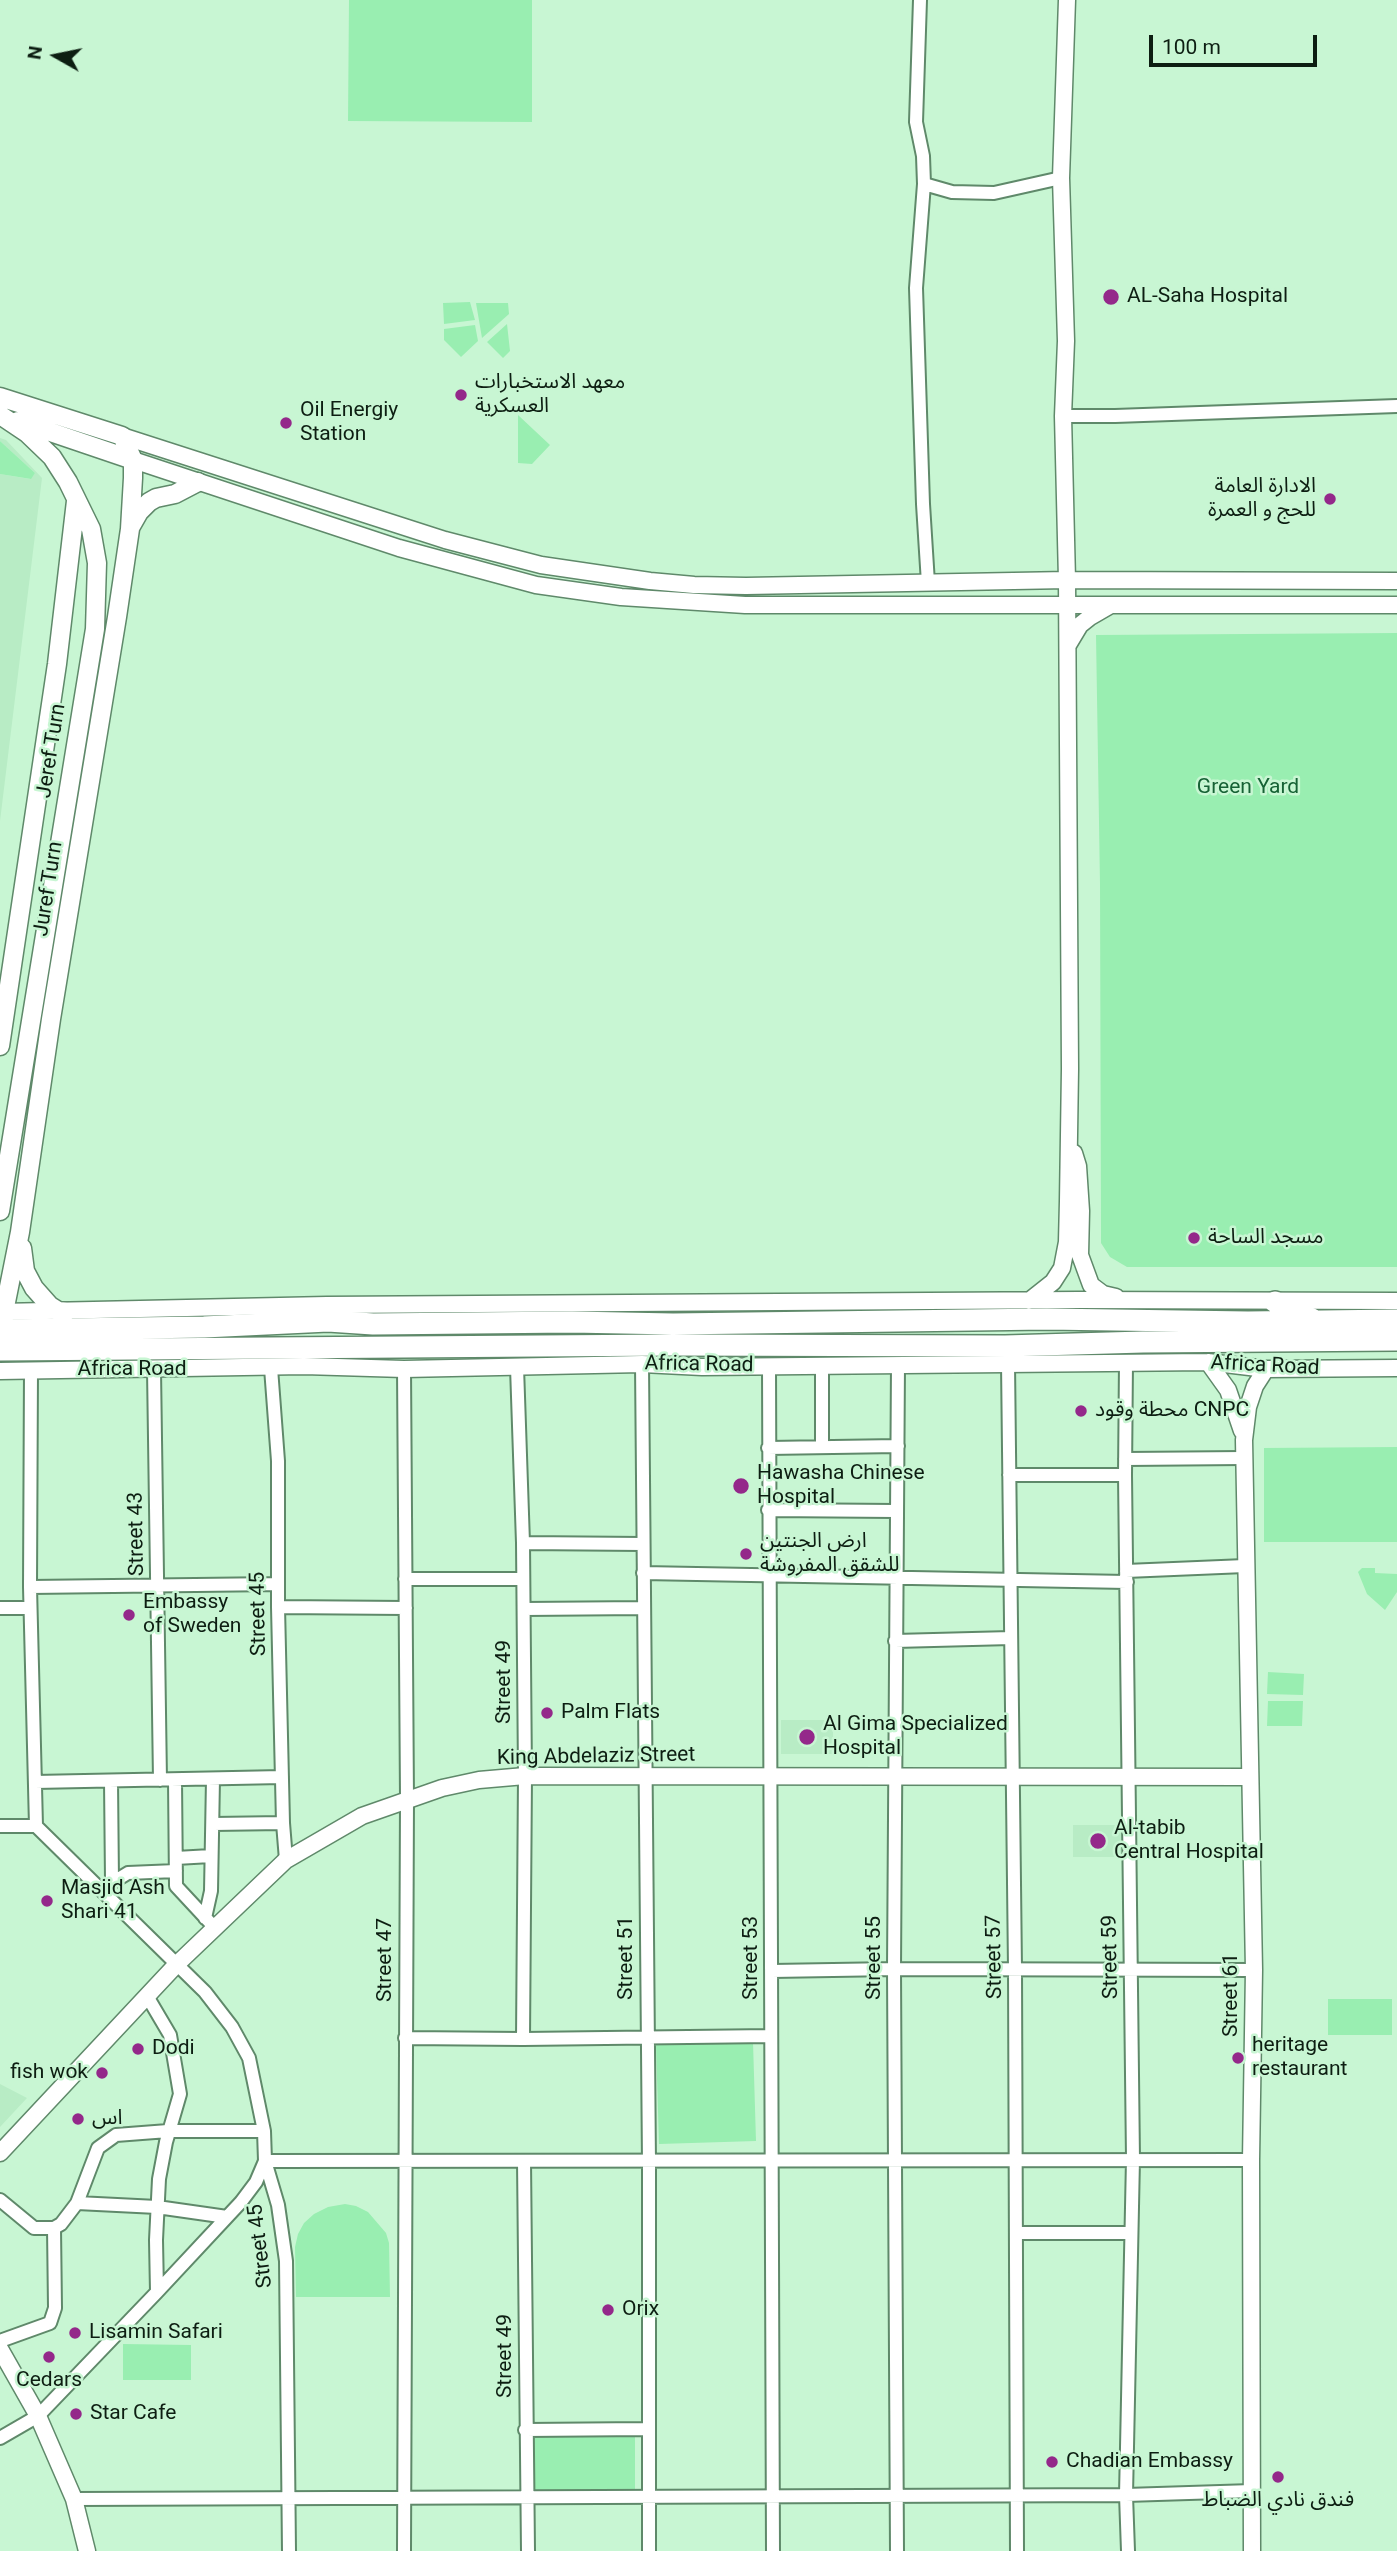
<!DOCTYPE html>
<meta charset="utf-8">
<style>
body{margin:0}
#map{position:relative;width:1397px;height:2551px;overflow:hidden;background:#c8f6d3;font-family:Roboto,sans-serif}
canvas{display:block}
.north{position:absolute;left:21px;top:21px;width:70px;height:70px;-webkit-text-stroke:5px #c8f6d3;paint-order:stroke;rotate:279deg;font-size:19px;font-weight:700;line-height:28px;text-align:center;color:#0d1e12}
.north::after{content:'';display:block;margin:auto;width:24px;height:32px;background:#0d1e12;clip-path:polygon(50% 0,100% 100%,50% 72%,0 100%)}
.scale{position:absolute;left:1149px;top:35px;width:168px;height:32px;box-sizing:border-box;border:4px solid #0d1e12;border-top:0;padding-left:9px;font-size:21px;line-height:24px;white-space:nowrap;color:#0d1e12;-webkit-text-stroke:5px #c8f6d3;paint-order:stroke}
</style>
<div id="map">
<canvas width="1397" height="2551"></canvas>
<div class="north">N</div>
<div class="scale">100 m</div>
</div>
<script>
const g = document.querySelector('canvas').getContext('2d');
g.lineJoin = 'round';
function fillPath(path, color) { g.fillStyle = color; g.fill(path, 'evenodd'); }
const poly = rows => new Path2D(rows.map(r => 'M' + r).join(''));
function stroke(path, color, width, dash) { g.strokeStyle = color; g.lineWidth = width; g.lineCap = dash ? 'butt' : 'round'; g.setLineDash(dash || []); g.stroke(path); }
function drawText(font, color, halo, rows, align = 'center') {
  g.font = font + ' Roboto,"Noto Sans Arabic",sans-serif'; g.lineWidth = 5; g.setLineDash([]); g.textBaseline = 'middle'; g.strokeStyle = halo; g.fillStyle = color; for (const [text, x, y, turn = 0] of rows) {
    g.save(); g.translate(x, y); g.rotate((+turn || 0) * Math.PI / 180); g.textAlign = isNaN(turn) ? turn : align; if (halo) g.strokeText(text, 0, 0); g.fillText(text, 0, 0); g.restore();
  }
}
fillPath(poly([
 [0,438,6,440,42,478,0,821,0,474,30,479,35,473,0,441],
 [781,1720,833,1720,833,1754,781,1754],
 [1073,1825,1123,1825,1123,1857,1073,1857],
 [0,2084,27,2098,0,2127]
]), '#b8ecc5');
fillPath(poly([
 [349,0,532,0,532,122,348,121],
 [470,302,475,320,444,324,443,303],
 [476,303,508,303,509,314,482,338],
 [507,324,510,351,503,358,487,342],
 [475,325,478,341,461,357,444,340,444,329],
 [518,415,550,445,532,464,518,463],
 [0,441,35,473,31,479,0,474],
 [1397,633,1397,1267,1127,1267,1110,1257,1101,1243,1100,884,1096,635],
 [1397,1447,1397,1542,1264,1542,1264,1448],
 [1362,1568,1375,1568,1375,1573,1397,1574,1397,1592,1385,1610,1367,1594,1358,1572],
 [1268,1672,1304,1674,1303,1695,1267,1694],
 [1268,1701,1303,1701,1302,1726,1267,1726],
 [1328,1999,1392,1999,1392,2035,1328,2035],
 [753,2042,756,2141,659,2144,656,2045],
 [345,2204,356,2206,368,2212,386,2233,389,2243,390,2297,296,2297,295,2247,298,2234,304,2223,314,2214,328,2207],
 [123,2344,191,2345,191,2380,123,2380],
 [635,2434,635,2491,534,2491,533,2435]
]), '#99eeb1');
const minor = poly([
 [920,0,916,122,923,156,924,184,916,288,923,504,928,583],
 [924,184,952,192,994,193,1061,178],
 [1063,416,1115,416,1397,406],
 [1126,1362,1125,1475,1133,2159,1126,2495,1128,2551],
 [1008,1363,1015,1969,1017,2551],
 [642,1364,649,2162,649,2551],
 [769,1366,773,2551],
 [517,1367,523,1543,525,1776,523,2039],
 [271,1368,278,1461,278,1607,283,1823,286,1860],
 [404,1369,407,1799,404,2551],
 [31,1370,30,1587,36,1826],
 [154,1370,160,1780],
 [822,1447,822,1365],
 [768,1448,898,1446],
 [1125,1459,1244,1458],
 [1009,1475,1125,1475],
 [768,1510,896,1511],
 [523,1543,643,1544],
 [1126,1571,1245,1566],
 [643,1573,1127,1582],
 [405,1579,522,1579],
 [30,1587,278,1584],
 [278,1607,406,1608],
 [0,1608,30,1608],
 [524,1609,644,1608],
 [895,1641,1011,1638],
 [175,1780,176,1886,215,1928],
 [111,1781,112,1881],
 [35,1782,282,1777],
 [213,1824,283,1823],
 [0,1826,36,1826,205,1992,232,2027,249,2058,264,2131,265,2161,278,2205,286,2261,289,2551],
 [176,1858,211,1856],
 [110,1884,128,1873,176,1871],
 [205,1918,211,1891,213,1779],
 [772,1971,894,1969,1254,1970],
 [147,1996,170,2035,180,2094,166,2142,159,2179,156,2240,157,2292],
 [405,2038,523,2039,771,2036],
 [524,2161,528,2551],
 [0,2200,34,2228,54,2228,61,2224,77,2203,98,2148,116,2135,168,2131,264,2131],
 [77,2203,157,2207,227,2217],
 [1016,2233,1131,2233],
 [0,2341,50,2323,55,2308,54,2228],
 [525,2430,647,2429],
 [0,2438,38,2416,157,2292,241,2202,256,2182,265,2161,1251,2160],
 [74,2499,1126,2495,1252,2491],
 [897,2551,894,1969,898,1364]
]);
const tertiary = poly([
 [122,436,445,540,541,565,650,581,694,585,746,586,1067,580,1397,581],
 [133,460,399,548,536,585,621,597,745,605,1397,605],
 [1068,645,1080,625,1090,617,1109,606],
 [1074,1153,1078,1166,1081,1211,1080,1255,1091,1285,1103,1294,1116,1297],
 [1029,1301,1053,1282,1062,1268,1067,1242,1068,1201,1070,1069,1067,580,1063,416,1066,341,1061,178,1067,0],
 [0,1312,327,1305,1079,1300,1397,1301],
 [1208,1362,1228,1390,1242,1431],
 [0,1371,304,1366,404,1369,642,1364,702,1367,1208,1362,1266,1369,1397,1368],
 [0,2153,176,1965,286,1860,362,1816,442,1788,479,1780,525,1776,1250,1777],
 [0,2349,38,2416,74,2499,87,2551],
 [1252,2551,1251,2160,1254,1970,1244,1440,1248,1407,1255,1386,1266,1369]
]);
const secondary = poly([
 [0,397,122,436,133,460,133,478,130,529,117,617,51,1019,20,1232,4,1312,3,1343],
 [0,415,27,433,52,457,68,482,91,529,97,563,95,629,0,1211],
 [18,421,133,460],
 [131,526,139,512,149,502,156,498,175,494,198,482],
 [0,1046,57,664,76,501],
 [22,1248,25,1271,34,1288,50,1306,58,1311,66,1312]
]);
const trunk = poly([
 [1275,1302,1312,1319],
 [0,1330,204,1327,328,1321,373,1324,572,1322,673,1324,1047,1319,1248,1322,1397,1320],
 [0,1350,673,1345,1005,1346,1143,1342,1397,1340]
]);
stroke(minor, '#5f896a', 16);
stroke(tertiary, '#5f896a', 19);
stroke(secondary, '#5f896a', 21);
stroke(trunk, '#5f896a', 24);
stroke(minor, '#fff', 12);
stroke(tertiary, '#fff', 16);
stroke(secondary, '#fff', 18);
stroke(trunk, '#fff', 21);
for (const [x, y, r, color] of [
 [1111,297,9,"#94288a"],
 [461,395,7,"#94288a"],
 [286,423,7,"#94288a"],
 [1330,499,7,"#94288a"],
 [1194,1238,7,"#94288a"],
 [1081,1411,7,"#94288a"],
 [741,1486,9,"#94288a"],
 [746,1554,7,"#94288a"],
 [129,1615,7,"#94288a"],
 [547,1713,7,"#94288a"],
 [807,1737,9,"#94288a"],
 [1098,1841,9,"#94288a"],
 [47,1901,7,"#94288a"],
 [138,2049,7,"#94288a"],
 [1238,2058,7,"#94288a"],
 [102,2073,7,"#94288a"],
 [78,2119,7,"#94288a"],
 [608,2310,7,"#94288a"],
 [75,2333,7,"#94288a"],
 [49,2357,7,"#94288a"],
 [76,2414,7,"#94288a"],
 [1052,2462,7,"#94288a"],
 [1278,2477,7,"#94288a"]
]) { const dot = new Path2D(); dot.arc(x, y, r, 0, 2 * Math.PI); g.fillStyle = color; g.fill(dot); stroke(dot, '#c8f6d3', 2.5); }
drawText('21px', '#0d1e12', '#c8f6d3', [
 ["AL-Saha Hospital",1127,297],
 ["معهد الاستخبارات",475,383],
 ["العسكرية",475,407],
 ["Oil Energiy",300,411],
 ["Station",300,435],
 ["الادارة العامة",1316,487,"right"],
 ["للحج و العمرة",1316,511,"right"],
 ["مسجد الساحة",1208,1238],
 ["محطة وقود CNPC",1095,1411],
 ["Hawasha Chinese",757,1474],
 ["Hospital",757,1498],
 ["ارض الجنتين",760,1542],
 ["للشقق المفروشة",760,1566],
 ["Embassy",143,1603],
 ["of Sweden",143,1627],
 ["Palm Flats",561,1713],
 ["Al Gima Specialized",823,1725],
 ["Hospital",823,1749],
 ["Al-tabib",1114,1829],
 ["Central Hospital",1114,1853],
 ["Masjid Ash",61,1889],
 ["Shari 41",61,1913],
 ["heritage",1252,2046],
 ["restaurant",1252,2070],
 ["Dodi",152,2049],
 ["fish wok",88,2073,"right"],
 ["اس",92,2119],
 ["Orix",622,2310],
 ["Lisamin Safari",89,2333],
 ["Cedars",49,2381,"center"],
 ["Star Cafe",90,2414],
 ["Chadian Embassy",1066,2462],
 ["فندق نادي الضباط",1278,2501,"center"]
], 'left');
drawText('21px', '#0d1e12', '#c8f6d3', [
 ["Jeref Turn",52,751,-81],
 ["Juref Turn",49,889,-81],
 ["Africa Road",699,1365,1],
 ["Africa Road",1265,1366,3],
 ["Africa Road",132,1370],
 ["Street 43",137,1534,-91],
 ["Street 45",259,1614,-91],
 ["Street 49",505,1682,-90],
 ["King Abdelaziz Street",596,1757,-1],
 ["Street 57",995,1957,-91],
 ["Street 59",1111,1957,-91],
 ["Street 51",627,1958,-90],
 ["Street 53",752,1958,-90],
 ["Street 55",875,1958,-90],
 ["Street 47",386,1960,-90],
 ["Street 61",1232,1995,-90],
 ["Street 45",261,2246,-97],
 ["Street 49",506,2356,-90]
]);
drawText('21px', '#166235', '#c8f6d3', [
 ["Green Yard",1248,788]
]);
</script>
